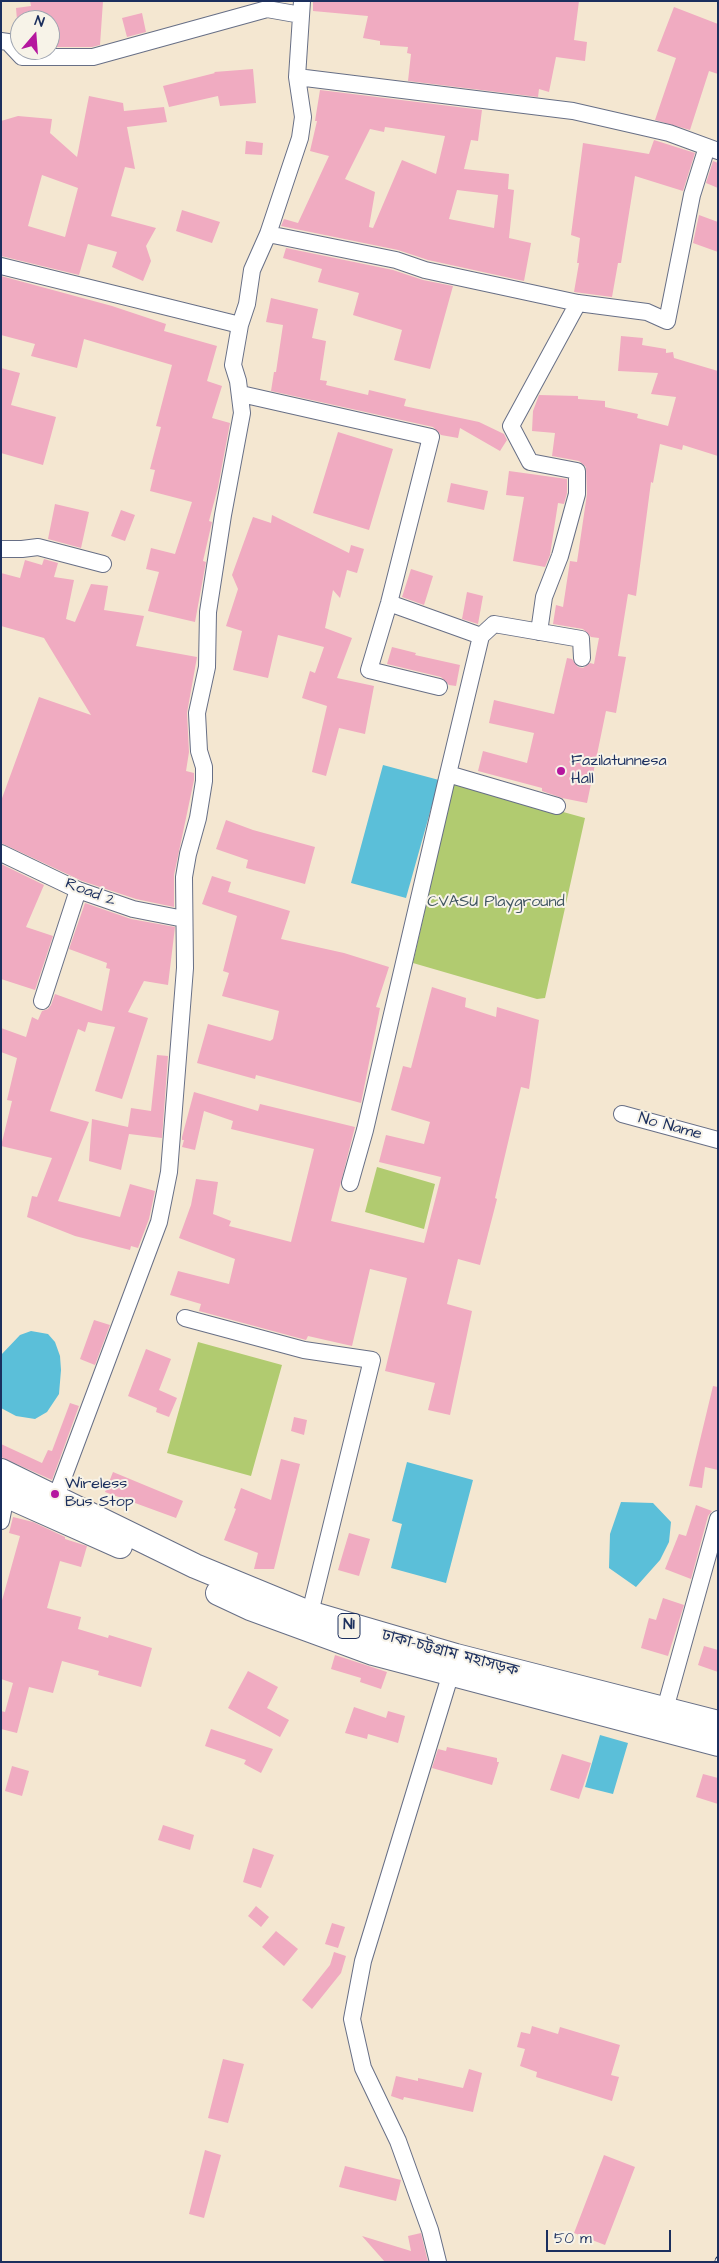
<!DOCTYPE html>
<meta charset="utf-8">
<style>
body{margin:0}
#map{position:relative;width:719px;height:2263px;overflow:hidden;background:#f4e7d1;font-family:"Architects Daughter",sans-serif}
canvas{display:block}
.frame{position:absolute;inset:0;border:2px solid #1b2f5e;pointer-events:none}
.north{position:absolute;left:10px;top:10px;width:50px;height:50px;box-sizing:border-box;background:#f7f3e8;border:1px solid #9fa5b1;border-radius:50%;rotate:18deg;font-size:14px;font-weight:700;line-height:20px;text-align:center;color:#1b2f5e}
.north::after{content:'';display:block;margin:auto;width:18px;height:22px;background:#b5179e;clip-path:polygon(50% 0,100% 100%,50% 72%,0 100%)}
.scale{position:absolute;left:546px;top:2230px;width:125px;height:22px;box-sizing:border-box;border:2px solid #1b2f5e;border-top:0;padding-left:6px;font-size:15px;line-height:18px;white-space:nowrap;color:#1b2f5e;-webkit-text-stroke:4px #f7f3e8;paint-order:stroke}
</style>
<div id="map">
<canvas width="719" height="2263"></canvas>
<div class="frame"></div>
<div class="north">N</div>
<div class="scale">50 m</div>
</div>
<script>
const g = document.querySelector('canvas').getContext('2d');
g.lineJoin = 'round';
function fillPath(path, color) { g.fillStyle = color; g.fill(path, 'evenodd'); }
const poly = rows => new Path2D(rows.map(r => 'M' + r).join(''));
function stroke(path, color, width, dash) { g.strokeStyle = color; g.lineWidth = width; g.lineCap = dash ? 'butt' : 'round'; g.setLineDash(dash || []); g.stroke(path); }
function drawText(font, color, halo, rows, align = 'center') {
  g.font = font + ' "Architects Daughter","Noto Sans Bengali",sans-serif'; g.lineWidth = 4; g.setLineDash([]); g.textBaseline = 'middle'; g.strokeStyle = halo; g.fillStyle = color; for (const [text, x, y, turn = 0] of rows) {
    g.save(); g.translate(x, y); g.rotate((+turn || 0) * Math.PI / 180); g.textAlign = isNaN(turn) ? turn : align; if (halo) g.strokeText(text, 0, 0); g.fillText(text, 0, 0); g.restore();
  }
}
fillPath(poly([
 [454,782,585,818,545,998,537,999,413,963],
 [377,1167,435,1184,424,1229,365,1212],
 [198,1342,282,1365,251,1476,167,1453]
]), '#b1cb70');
fillPath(poly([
 [383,765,439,780,406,898,351,883],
 [31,1331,48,1334,55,1342,60,1356,61,1370,59,1394,47,1412,35,1419,16,1416,1,1408,1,1355,20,1335],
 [407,1462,473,1480,446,1583,391,1568,402,1524,392,1521],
 [621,1502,653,1503,671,1522,669,1542,660,1560,636,1587,609,1568,610,1534],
 [600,1735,628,1743,613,1794,585,1787]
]), '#5bbfd9');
fillPath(poly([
 [30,1,103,1,100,45,92,47,50,47,50,20,17,20,16,8,31,6],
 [313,1,579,1,574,40,587,42,585,61,556,57,549,92,539,89,538,97,408,81,411,54,407,53,408,47,380,45,380,41,363,38,368,16,313,11],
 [674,7,718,24,718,74,709,71,690,130,655,120,676,58,657,51],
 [142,13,146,32,127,37,122,18],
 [253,69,256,103,220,106,218,96,169,107,163,86,215,73,214,72],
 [320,90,482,110,478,141,471,140,464,169,509,174,508,189,514,190,509,238,531,243,524,281,428,260,398,250,281,226,284,219,298,223,329,156,310,151,317,121,315,121],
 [385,127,445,136,436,174,402,160,373,228,369,227,375,192,345,179,370,129,384,132],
 [457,190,498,195,494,228,449,219],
 [89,96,123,103,124,111,164,107,167,122,127,127,135,169,125,167,111,216,156,228,146,246,151,261,143,281,112,267,117,252,88,244,79,275,1,256,1,121,18,116,52,119,50,133,77,157],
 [42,175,78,188,65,237,28,226],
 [654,140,695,153,683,191,635,176,621,263,618,263,612,297,574,292,579,263,577,263,580,238,571,235,583,143,649,154],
 [246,141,263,143,262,155,245,154],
 [713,161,718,163,718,188,706,183],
 [182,210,220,222,212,243,176,231],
 [699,215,718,222,718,252,693,243],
 [286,248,393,270,423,280,453,286,430,369,394,360,402,330,353,315,359,293,318,282,322,269,283,258],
 [1,276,112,306,166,324,164,331,217,346,207,381,222,386,212,418,230,423,218,487,209,521,212,522,203,561,206,562,195,622,148,611,159,572,146,569,151,548,175,554,192,502,150,491,155,470,150,469,161,427,156,426,172,365,84,339,77,368,31,356,35,344,1,335],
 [271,298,318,309,312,338,326,341,320,380,327,381,326,385,368,395,369,390,406,399,404,406,479,422,504,434,507,440,500,451,460,428,458,438,441,435,433,427,271,391,274,372,276,372,283,325,266,322],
 [621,336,643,338,642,345,666,349,666,353,673,352,674,358,718,371,718,456,683,445,682,450,660,444,653,483,651,482,636,596,628,594,618,656,626,657,616,713,606,711,587,803,562,798,542,791,542,788,478,771,483,751,527,763,534,733,489,723,494,700,554,714,567,658,572,659,578,667,583,668,590,663,594,664,599,638,591,637,583,629,553,624,556,605,563,607,570,561,577,562,587,494,586,467,579,461,552,456,555,433,532,431,533,411,539,395,578,396,578,399,605,401,605,407,638,414,637,418,668,426,676,397,651,394,658,373,618,371],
 [1,368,20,373,11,405,56,417,43,465,1,453],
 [338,432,393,449,369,530,313,513],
 [509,471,567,479,567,493,564,504,558,503,550,555,545,567,513,561,524,497,506,495],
 [451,483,488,491,484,510,447,502],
 [55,504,89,512,81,548,48,539],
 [121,510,135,515,125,541,111,536],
 [272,515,349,553,351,545,364,549,357,573,347,570,340,598,333,590,325,628,352,638,337,678,374,686,365,734,339,728,326,776,312,772,327,706,302,698,310,671,315,673,324,647,278,635,268,678,233,670,242,631,226,626,238,589,232,575,253,517,271,523],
 [44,559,58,563,54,577,74,580,66,619,75,622,91,584,108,586,104,610,144,616,136,646,197,657,187,713,189,752,186,771,194,773,194,780,174,875,174,907,136,899,82,881,1,843,1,801,39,697,91,715,44,638,1,626,1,573,20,578,25,560,42,565],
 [411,569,433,576,424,605,402,597],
 [467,592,483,596,478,624,462,619],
 [392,647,416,653,415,655,460,665,456,686,449,685,441,677,387,664],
 [226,820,253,830,315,847,305,884,246,868,248,860,216,849],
 [1,864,44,885,26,927,53,936,35,990,1,979],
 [212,876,231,882,228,892,290,911,281,939,344,953,389,967,376,1007,380,1008,361,1103,256,1075,255,1079,197,1063,208,1024,270,1041,273,1039,279,1011,222,996,229,973,223,971,237,916,202,904],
 [85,903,131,919,175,927,168,985,144,981,128,1012,148,1018,122,1099,95,1091,115,1027,88,1022,85,1032,78,1029,50,1111,89,1122,58,1201,120,1217,130,1184,155,1191,149,1219,138,1248,131,1246,130,1250,75,1236,27,1217,32,1196,37,1197,52,1158,1,1146,12,1101,7,1100,17,1058,1,1052,1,1028,26,1037,32,1017,38,1020,42,1011,48,1009,51,1005,55,994,102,1011,110,969,106,968,107,963,69,949],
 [432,987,466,998,465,1007,496,1017,497,1007,539,1020,529,1089,521,1087,495,1198,497,1199,480,1265,458,1259,447,1304,472,1311,450,1415,428,1410,435,1383,385,1371,407,1278,370,1269,352,1346,308,1336,306,1340,199,1311,201,1304,170,1295,178,1271,229,1284,235,1259,179,1238,191,1205,196,1179,218,1182,213,1214,231,1221,229,1226,291,1242,314,1149,231,1129,233,1121,204,1111,195,1150,182,1147,184,1140,182,1140,182,1137,194,1092,258,1111,260,1104,355,1127,331,1221,424,1243,441,1177,379,1162,386,1135,424,1144,430,1122,391,1110,403,1066,411,1068],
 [157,1055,168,1056,162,1138,129,1134,121,1170,89,1161,92,1119,128,1127,131,1108,151,1111],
 [94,1320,110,1325,95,1365,80,1359],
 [146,1349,171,1359,159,1390,177,1398,169,1417,156,1412,157,1408,128,1396],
 [713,1386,718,1387,718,1470,705,1467,702,1488,689,1486],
 [70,1403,79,1406,52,1480,1,1457,1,1444,42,1463,48,1450,52,1451],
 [294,1417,307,1420,304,1435,291,1431],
 [281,1459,300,1464,274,1569,254,1569,258,1553,224,1540,236,1509,234,1508,241,1488,271,1500],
 [113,1472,183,1501,176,1518,105,1492],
 [696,1505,712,1511,708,1516,691,1579,665,1569,679,1534,686,1536],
 [13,1517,33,1522,65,1537,65,1539,87,1546,81,1567,60,1561,47,1608,81,1617,78,1629,108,1638,109,1635,152,1648,141,1687,98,1675,99,1671,62,1661,53,1693,29,1687,17,1733,1,1729,1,1711,5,1712,13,1683,1,1679,1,1604,20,1536,9,1533],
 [349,1533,370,1539,359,1576,338,1570],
 [663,1598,684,1605,668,1656,641,1648,649,1618,656,1620],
 [704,1646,718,1650,718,1672,698,1665],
 [335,1655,387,1672,381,1689,360,1682,361,1678,331,1669],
 [248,1671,278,1687,267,1708,289,1720,280,1737,228,1708],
 [354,1707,386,1718,388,1711,405,1716,398,1743,368,1734,367,1739,345,1733],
 [211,1729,273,1749,261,1773,244,1764,246,1760,205,1746],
 [447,1747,497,1758,497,1762,499,1762,492,1785,432,1768,438,1749,446,1751],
 [562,1754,591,1763,579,1799,550,1790],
 [12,1766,29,1771,22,1796,5,1791],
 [703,1774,718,1778,718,1804,696,1797],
 [163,1825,194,1835,190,1850,158,1840],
 [253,1848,274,1855,261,1888,243,1882],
 [256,1906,269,1917,261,1927,248,1916],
 [332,1923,345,1927,338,1948,325,1944],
 [276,1931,298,1949,284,1966,262,1947],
 [334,1952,346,1956,341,1973,312,2009,302,2000,330,1965],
 [532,2026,558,2034,560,2027,620,2045,611,2075,619,2077,612,2101,536,2077,537,2072,520,2066,525,2049,517,2047,521,2032,530,2034],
 [223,2059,244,2064,228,2123,208,2118],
 [469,2069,482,2073,473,2112,404,2097,403,2100,391,2096,396,2076,418,2081,418,2078,463,2088],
 [205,2150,221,2155,204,2218,189,2214],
 [604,2155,635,2167,605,2245,574,2233],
 [345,2166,401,2180,396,2201,339,2187],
 [421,2233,428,2262,385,2262,362,2236,411,2251,408,2236]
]), '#f0abc1');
const minor = poly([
 [1,41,8,42,22,57,93,57,267,9,301,15],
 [297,77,573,111,669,133,718,151],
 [268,234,396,260,425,270,578,303,647,312,667,321,692,195,707,147],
 [1,266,240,325],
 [241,394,431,437,389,603,369,670,439,687],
 [1,549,22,549,38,547,103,564],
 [389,603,481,636],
 [539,632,544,597,560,556,577,494,577,471,530,462,511,426,578,303],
 [557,806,448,774,481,636,494,624,581,639,582,658],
 [1,853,78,890,133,909,184,919],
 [42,1001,78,890],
 [622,1114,718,1140],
 [350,1183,365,1130,448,774],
 [185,1318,304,1350,372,1360,308,1621],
 [56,1497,159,1222,169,1172,185,968,184,877,188,854,198,818,204,781,204,767,199,751,197,713,207,667,208,612,223,515,242,413,238,381,233,365,240,325,247,304,252,270,268,234,300,138,303,117,297,77,302,1],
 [1,1521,6,1496],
 [665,1709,718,1519],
 [438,2262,430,2230,398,2141,363,2068,352,2019,363,1961,454,1663]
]);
const highway = poly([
 [1,1471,195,1566,309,1613,456,1656,718,1723],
 [1,1493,120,1546],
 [218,1593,250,1608,373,1653,718,1744]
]);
stroke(minor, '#676f86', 18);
stroke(highway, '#676f86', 26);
stroke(minor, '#fff', 16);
stroke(highway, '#fff', 24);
const rail = poly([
 [717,2262,718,2259]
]);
stroke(rail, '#1b2f5e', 5.5);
stroke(rail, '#f7f3e8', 4, [11]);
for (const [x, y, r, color] of [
 [561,771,5,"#b5179e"],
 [55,1494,5,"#b5179e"]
]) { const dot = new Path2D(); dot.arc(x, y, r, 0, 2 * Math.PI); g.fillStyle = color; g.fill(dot); stroke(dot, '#f7f3e8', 2); }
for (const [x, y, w] of [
 [349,1626,22]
]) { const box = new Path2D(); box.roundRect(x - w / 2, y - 12.5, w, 25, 4); g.fillStyle = '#f7f3e8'; g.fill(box); stroke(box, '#1b2f5e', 1); }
drawText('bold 15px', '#1b2f5e', null, [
 ["N1",349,1626]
]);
drawText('16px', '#1b2f5e', '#f7f3e8', [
 ["Fazilatunnesa",571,762],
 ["Hall",571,780],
 ["Wireless",65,1485],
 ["Bus Stop",65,1503]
], 'left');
drawText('16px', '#1b2f5e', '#f7f3e8', [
 ["Road 2",90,893,21],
 ["No Name",670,1127,15],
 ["ঢাকা-চট্টগ্রাম মহাসড়ক",450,1654,15]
]);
drawText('16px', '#405662', '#f7f3e8', [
 ["CVASU Playground",496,903]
]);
</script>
